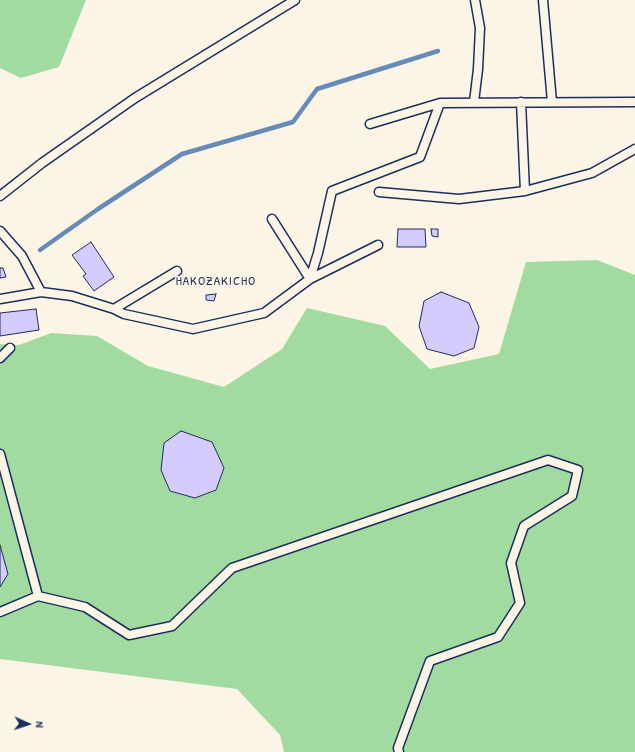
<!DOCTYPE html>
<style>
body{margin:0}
#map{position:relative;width:635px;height:752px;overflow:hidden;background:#fcf5e5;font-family:"Patrick Hand",sans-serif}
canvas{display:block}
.north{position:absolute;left:8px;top:704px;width:40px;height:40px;-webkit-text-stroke:3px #fcf5e5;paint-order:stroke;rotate:93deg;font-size:11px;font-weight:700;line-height:16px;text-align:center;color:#1b2f5e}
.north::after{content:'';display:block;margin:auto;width:14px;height:18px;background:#1b2f5e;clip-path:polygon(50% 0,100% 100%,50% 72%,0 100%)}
</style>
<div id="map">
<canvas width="635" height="752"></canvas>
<div class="north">N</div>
</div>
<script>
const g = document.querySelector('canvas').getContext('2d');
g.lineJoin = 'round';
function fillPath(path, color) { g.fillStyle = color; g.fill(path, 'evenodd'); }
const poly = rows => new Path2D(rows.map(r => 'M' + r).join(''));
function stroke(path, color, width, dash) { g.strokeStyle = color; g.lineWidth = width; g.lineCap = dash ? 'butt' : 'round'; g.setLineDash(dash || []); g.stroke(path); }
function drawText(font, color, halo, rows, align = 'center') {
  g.font = font + ' "Patrick Hand",sans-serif'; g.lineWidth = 3; g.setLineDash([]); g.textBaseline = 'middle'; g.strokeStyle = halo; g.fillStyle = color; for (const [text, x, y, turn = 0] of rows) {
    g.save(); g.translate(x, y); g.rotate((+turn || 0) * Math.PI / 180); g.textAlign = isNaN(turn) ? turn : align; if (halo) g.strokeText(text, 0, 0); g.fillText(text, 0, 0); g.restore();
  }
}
fillPath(poly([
 [0,0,86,0,59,67,21,78,0,68],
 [597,260,635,275,635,752,284,752,280,735,237,689,0,659,0,344,19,345,51,333,97,336,148,366,224,387,282,349,307,308,385,326,430,369,499,354,526,262]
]), '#a2dba0');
stroke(poly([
 [40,250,98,209,182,154,293,122,317,89,438,51]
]), '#678bb9', 4.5);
const building = poly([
 [398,229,425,229,426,247,397,247,398,229],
 [431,229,438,229,438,237,432,236,431,229],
 [91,242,114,277,94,291,83,276,86,274,72,255,91,242],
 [0,268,3,268,6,277,0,278,0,268],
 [441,292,469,303,479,327,474,348,454,356,427,349,419,326,424,301,441,292],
 [216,294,214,301,206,300,206,295,216,294],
 [36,309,39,330,0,336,0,313,36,309],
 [181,431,212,442,224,468,216,490,195,498,170,491,161,470,164,443,181,431],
 [0,545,8,574,0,587,0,545]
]);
fillPath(building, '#d6cbfd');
stroke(building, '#1b2f5e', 1);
const service = poly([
 [543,0,552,102],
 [474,102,478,69,480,28,475,0],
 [521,102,525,191],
 [370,124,440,103],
 [379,192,459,199,525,191,592,173,635,149],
 [0,196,42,163,135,98,295,0],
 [272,219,310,279,378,245],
 [0,231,22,256,41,292],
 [0,299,41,292,72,296,114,309,124,314,193,329,264,313,310,279,318,253,332,191,420,157,440,103,635,102],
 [114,309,177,271],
 [0,358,10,348],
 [0,454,38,596],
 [0,612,38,596,85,607,129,635,172,626,232,568,548,460,578,470,572,496,524,526,511,563,520,603,498,637,430,661,398,748,399,752]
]);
stroke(service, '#1b2f5e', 11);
stroke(service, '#fcf5e5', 8);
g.letterSpacing = '1px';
drawText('13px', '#1b2f5e', '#fcf5e5', [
 ["HAKOZAKICHO",216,282]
]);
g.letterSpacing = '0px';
</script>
